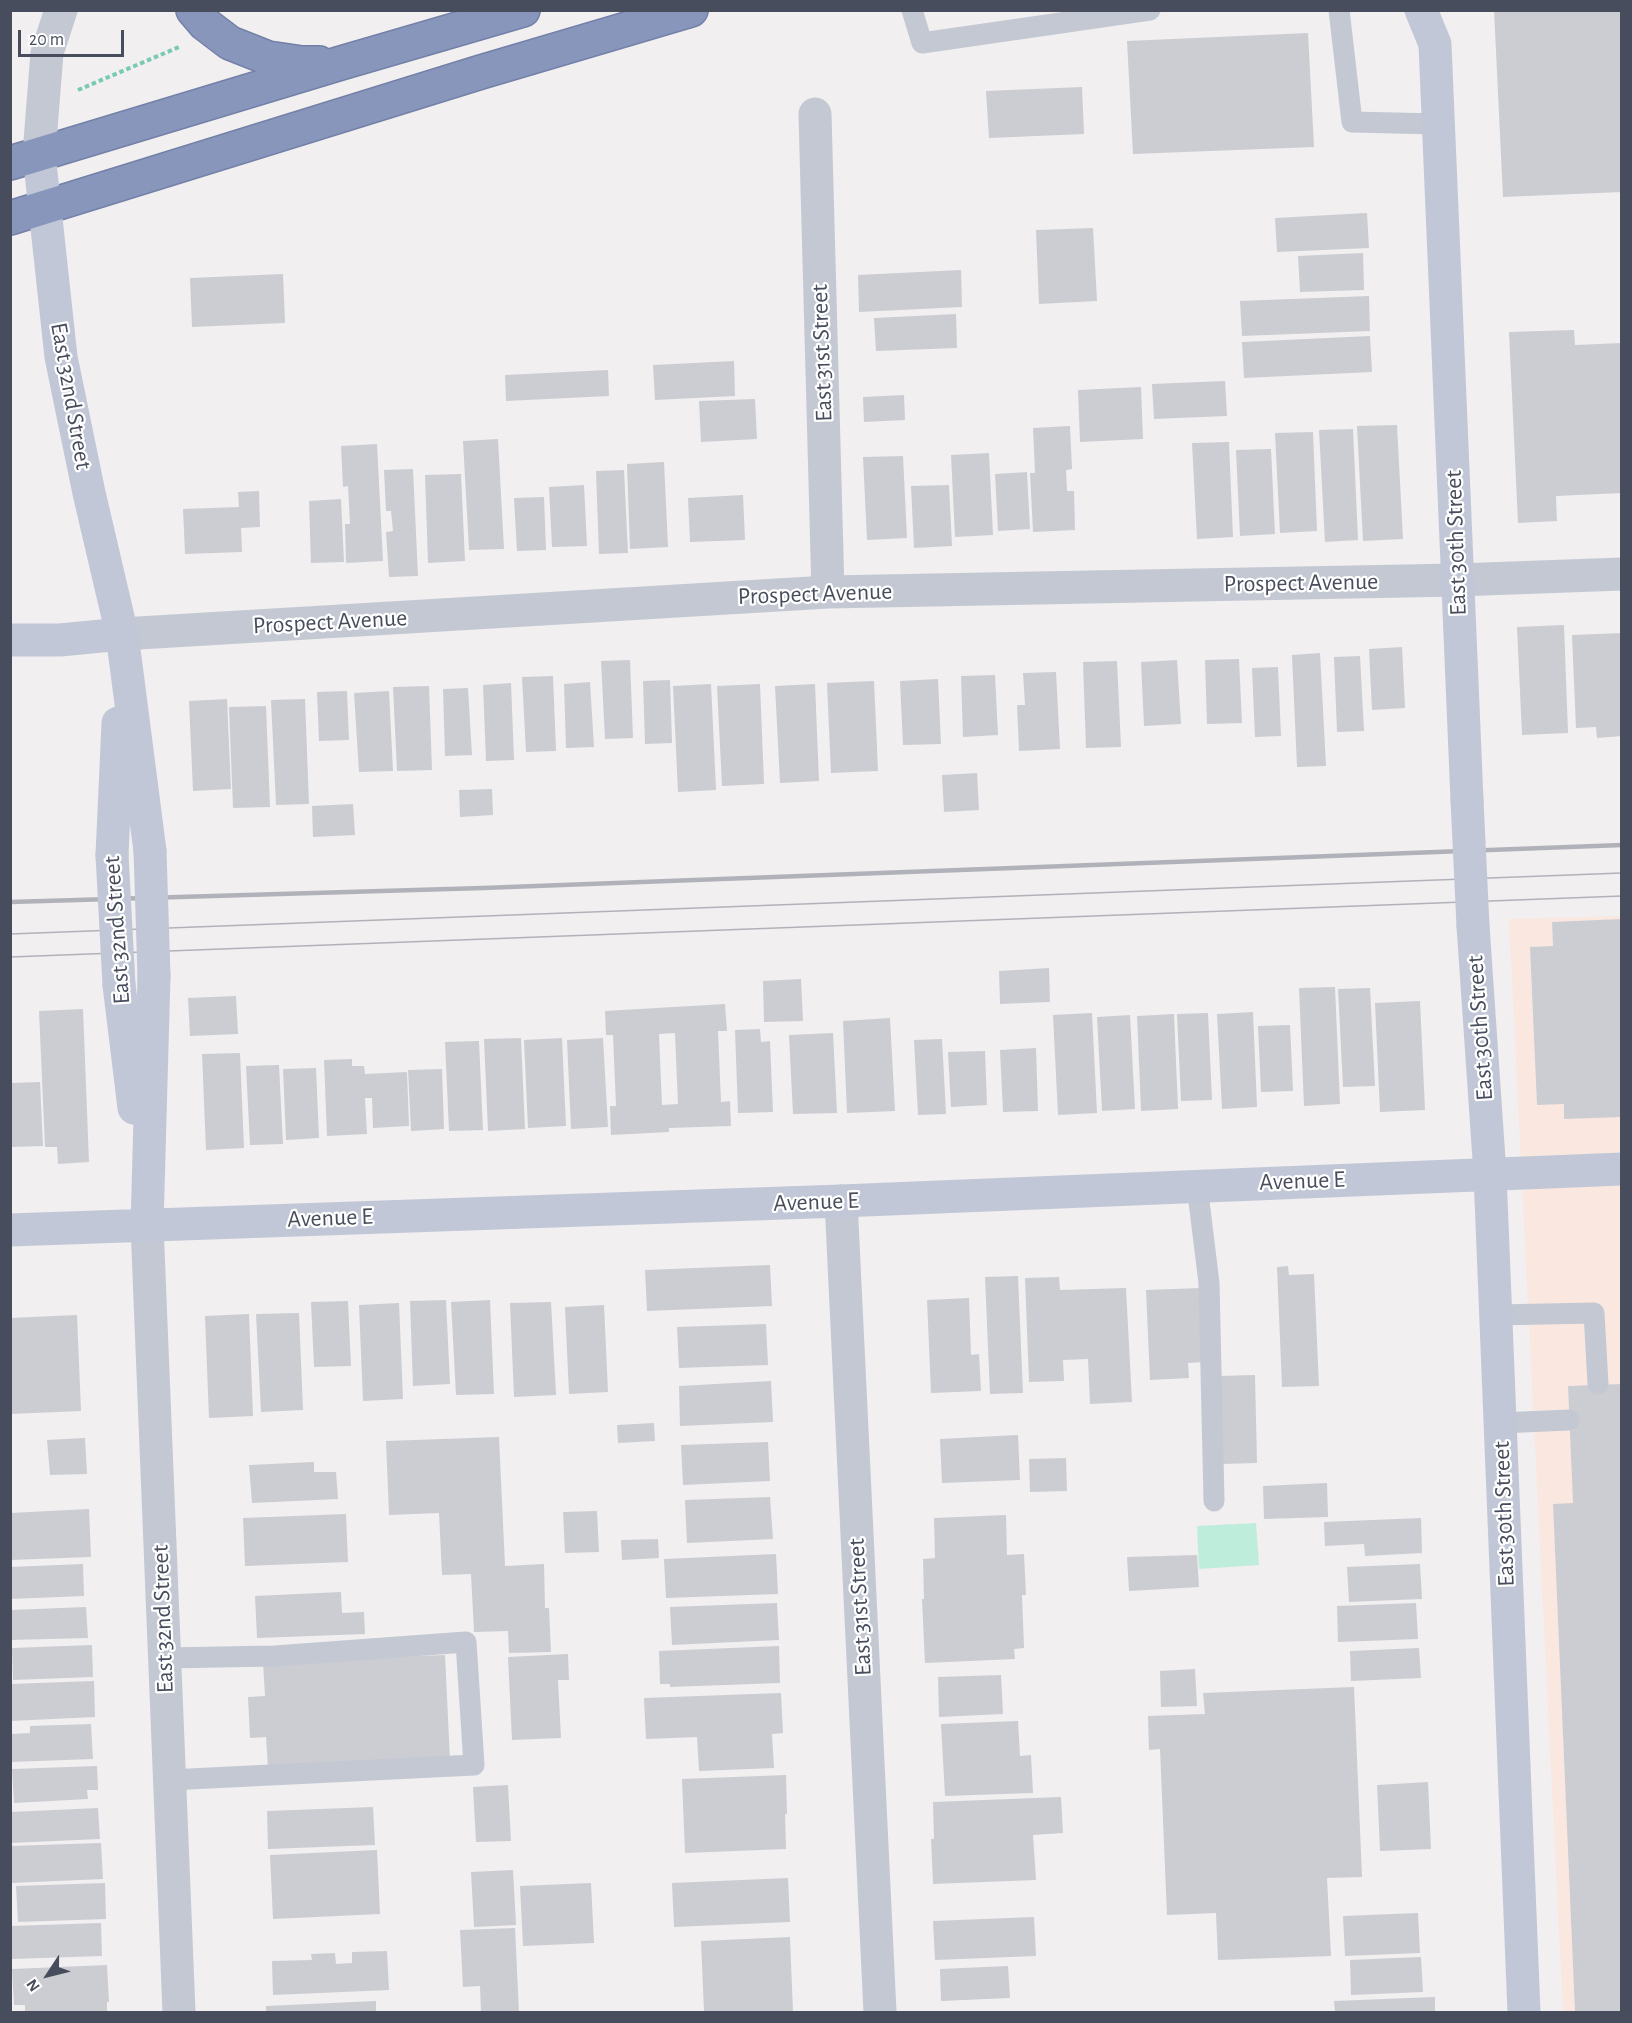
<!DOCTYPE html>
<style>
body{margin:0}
#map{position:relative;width:1632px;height:2023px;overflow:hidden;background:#f1efef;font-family:"Alegreya Sans",sans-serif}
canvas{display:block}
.frame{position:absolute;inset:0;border:12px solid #474d5c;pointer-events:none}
.north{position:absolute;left:18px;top:1945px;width:60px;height:60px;-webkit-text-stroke:4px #fff;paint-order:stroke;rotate:235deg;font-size:16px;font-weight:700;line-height:24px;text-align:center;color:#474d5c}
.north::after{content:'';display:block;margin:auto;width:21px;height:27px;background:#474d5c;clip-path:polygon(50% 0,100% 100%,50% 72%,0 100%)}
.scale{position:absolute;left:18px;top:30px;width:106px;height:27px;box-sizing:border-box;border:3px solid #474d5c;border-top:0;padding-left:8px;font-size:18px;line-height:21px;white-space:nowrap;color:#474d5c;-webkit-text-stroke:4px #fff;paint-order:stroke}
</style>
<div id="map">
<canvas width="1632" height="2023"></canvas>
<div class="frame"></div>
<div class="north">N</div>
<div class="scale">20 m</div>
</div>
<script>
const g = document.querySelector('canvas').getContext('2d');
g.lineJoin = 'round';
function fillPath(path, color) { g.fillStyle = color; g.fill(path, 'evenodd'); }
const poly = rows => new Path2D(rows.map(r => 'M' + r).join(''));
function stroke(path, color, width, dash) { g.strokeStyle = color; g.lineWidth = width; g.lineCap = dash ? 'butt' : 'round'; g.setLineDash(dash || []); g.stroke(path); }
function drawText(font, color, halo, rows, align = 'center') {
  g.font = font + ' "Alegreya Sans",sans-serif'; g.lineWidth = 4.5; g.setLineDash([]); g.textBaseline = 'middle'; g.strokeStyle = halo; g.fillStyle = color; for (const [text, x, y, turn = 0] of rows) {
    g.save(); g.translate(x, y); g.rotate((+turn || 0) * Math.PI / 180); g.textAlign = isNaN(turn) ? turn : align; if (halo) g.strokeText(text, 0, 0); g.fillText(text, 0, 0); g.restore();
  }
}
fillPath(poly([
 [1621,916,1621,2012,1563,2012,1509,919]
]), '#fae8e0');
fillPath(poly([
 [1256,1523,1259,1565,1199,1569,1197,1526]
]), '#bfeddb');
fillPath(poly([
 [1494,10,1622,10,1622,192,1503,197],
 [1308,33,1314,147,1133,154,1127,41],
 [1082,87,1084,134,989,138,986,91],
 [1367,213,1369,248,1277,252,1275,218],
 [1093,228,1097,301,1039,304,1036,230],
 [1363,253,1364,290,1300,292,1298,256],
 [961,270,962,307,859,312,858,275],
 [283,274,285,323,192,327,190,278],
 [1369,296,1370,331,1242,336,1240,301],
 [956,314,957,348,876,351,874,318],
 [1574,330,1575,345,1622,343,1622,493,1556,496,1557,521,1518,523,1509,332],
 [1370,336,1372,372,1244,378,1242,342],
 [734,361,735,396,655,400,653,365],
 [608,370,609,396,506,401,505,375],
 [1225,381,1227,416,1154,419,1152,384],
 [1141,387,1143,439,1080,442,1078,390],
 [904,395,905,420,864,422,863,397],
 [755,399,757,439,701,442,699,401],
 [1397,425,1403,539,1363,541,1357,426],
 [1070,426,1072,469,1066,470,1067,491,1074,491,1075,530,1033,532,1030,473,1035,473,1033,428],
 [1353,429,1358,540,1325,542,1319,430],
 [1313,432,1317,531,1280,533,1275,433],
 [498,439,504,549,469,550,463,441],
 [1229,442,1233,537,1197,539,1192,443],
 [377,444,383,561,346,563,345,524,350,524,348,486,343,487,341,446],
 [1271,449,1275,534,1240,536,1236,450],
 [989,453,993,535,955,537,951,455],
 [903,456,907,538,867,540,863,457],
 [664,462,668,547,630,549,627,464],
 [413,469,418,576,389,577,386,532,393,531,391,511,386,511,384,470],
 [624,470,628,553,599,554,596,471],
 [1027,472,1030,529,998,531,995,474],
 [461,474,465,561,428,563,425,475],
 [584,485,587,546,552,547,549,487],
 [949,485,952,546,914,548,911,486],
 [259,491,260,527,241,528,242,552,185,554,183,509,239,507,238,492],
 [743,495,745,540,690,542,688,498],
 [544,497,546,550,517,551,514,498],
 [341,499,344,562,311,563,309,501],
 [1564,625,1568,733,1522,735,1517,627],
 [1622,633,1622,736,1597,738,1596,727,1576,728,1572,635],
 [1402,647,1405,708,1372,710,1369,649],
 [1320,653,1326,766,1297,767,1292,655],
 [1360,656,1364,731,1337,732,1334,657],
 [1239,659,1242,723,1207,724,1205,660],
 [630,660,633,738,605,739,601,661],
 [1177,660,1181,724,1144,726,1141,662],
 [1117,661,1121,747,1086,748,1083,662],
 [1278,667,1281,736,1255,737,1252,668],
 [1056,672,1060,749,1019,751,1017,705,1025,705,1023,673],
 [995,675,998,735,963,737,961,676],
 [553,676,556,751,526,752,522,677],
 [938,679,941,744,903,745,900,681],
 [670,680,672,743,645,744,643,681],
 [874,681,878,771,831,773,827,683],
 [590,682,594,747,566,748,564,684],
 [511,683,514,760,486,761,483,685],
 [711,684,716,790,678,792,673,686],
 [760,684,764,784,722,786,717,686],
 [815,684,819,781,780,783,775,686],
 [429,686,432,770,397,771,393,687],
 [468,688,472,755,445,756,443,689],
 [347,691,349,740,319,741,317,692],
 [389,691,393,771,359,772,354,693],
 [227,699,231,789,193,791,189,701],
 [305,699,309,804,276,805,271,700],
 [266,706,270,807,233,808,229,707],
 [977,773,979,810,944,812,942,775],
 [492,789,493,815,460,817,459,790],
 [353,804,355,835,313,837,312,806],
 [1622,919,1622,1117,1564,1119,1564,1104,1537,1105,1530,947,1553,946,1552,922],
 [1049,968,1050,1002,1000,1004,999,971],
 [801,979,803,1021,764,1022,763,981],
 [1335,987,1340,1104,1304,1106,1299,988],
 [1370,988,1375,1086,1343,1087,1338,989],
 [236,996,238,1034,190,1036,188,998],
 [1420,1001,1425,1110,1380,1112,1375,1003],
 [725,1004,727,1031,718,1031,721,1102,730,1101,731,1126,669,1128,669,1132,611,1135,610,1106,616,1106,613,1035,606,1035,605,1011],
 [675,1033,678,1104,662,1105,659,1034],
 [83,1009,89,1162,58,1164,57,1147,45,1147,39,1011],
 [1253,1012,1257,1107,1222,1109,1217,1014],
 [1092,1013,1097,1113,1058,1115,1053,1015],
 [1208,1013,1212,1100,1181,1101,1177,1014],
 [1174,1014,1178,1109,1141,1111,1137,1016],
 [1130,1015,1135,1109,1102,1111,1097,1017],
 [890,1018,895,1111,847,1113,843,1021],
 [1290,1025,1293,1091,1261,1092,1258,1026],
 [760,1029,761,1042,770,1041,773,1112,738,1113,735,1030],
 [833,1033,837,1113,793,1114,789,1035],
 [521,1038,525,1129,488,1131,484,1039],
 [562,1038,566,1126,528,1128,524,1040],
 [603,1038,608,1127,571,1129,567,1040],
 [942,1039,946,1114,918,1115,914,1040],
 [479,1041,483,1130,449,1131,445,1042],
 [1036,1048,1038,1111,1003,1112,1000,1050],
 [985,1051,987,1105,951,1107,948,1052],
 [240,1053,244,1148,206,1150,202,1054],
 [352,1059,352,1066,364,1066,365,1074,407,1072,409,1126,373,1128,372,1098,365,1098,367,1134,327,1136,324,1060],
 [279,1065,283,1144,250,1145,246,1066],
 [316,1068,319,1138,286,1140,283,1069],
 [442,1069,444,1129,411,1131,408,1070],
 [40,1082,43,1146,10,1147,10,1083],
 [770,1265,772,1306,647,1311,645,1270],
 [1288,1266,1289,1275,1314,1274,1319,1386,1282,1387,1277,1267],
 [1018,1276,1023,1393,990,1394,985,1277],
 [1059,1277,1060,1290,1126,1288,1132,1402,1090,1404,1088,1359,1063,1360,1064,1381,1029,1382,1025,1278],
 [1201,1288,1205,1362,1188,1363,1189,1378,1150,1380,1146,1290],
 [969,1298,971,1355,979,1354,981,1391,931,1393,927,1300],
 [446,1300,450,1384,413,1386,410,1301],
 [490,1300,494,1394,456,1395,451,1302],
 [348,1301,351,1366,314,1367,311,1302],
 [551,1302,556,1395,514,1397,510,1303],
 [399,1303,403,1399,363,1401,359,1305],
 [604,1305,608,1392,569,1394,565,1307],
 [299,1313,303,1410,261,1412,256,1314],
 [249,1314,253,1416,209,1418,205,1316],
 [77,1315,81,1411,10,1414,10,1318],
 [766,1324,768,1365,679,1368,677,1327],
 [1255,1375,1257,1463,1222,1464,1220,1376],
 [771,1381,773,1422,680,1426,679,1386],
 [1622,1384,1622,2012,1575,2012,1553,1504,1573,1503,1568,1386],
 [654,1423,655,1441,618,1443,617,1425],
 [1018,1435,1020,1480,942,1483,940,1439],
 [499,1437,505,1566,544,1564,545,1608,549,1608,551,1652,509,1653,508,1631,474,1632,471,1574,442,1575,439,1513,389,1515,386,1441],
 [85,1438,87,1474,50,1475,47,1440],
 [768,1442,770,1481,683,1485,681,1445],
 [1066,1458,1067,1491,1030,1492,1029,1459],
 [314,1462,314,1472,336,1472,338,1499,252,1503,249,1465],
 [1327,1483,1328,1517,1264,1519,1263,1486],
 [770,1497,773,1539,687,1543,685,1500],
 [89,1509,91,1557,10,1560,10,1513],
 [597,1511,599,1552,565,1553,563,1512],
 [346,1514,348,1562,245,1566,243,1518],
 [1006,1515,1007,1555,1024,1554,1026,1595,1022,1595,1024,1648,1014,1649,1015,1659,925,1663,922,1599,924,1599,923,1559,935,1558,934,1518],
 [1421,1518,1422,1553,1365,1556,1364,1544,1325,1546,1324,1522],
 [658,1539,659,1558,622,1560,621,1540],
 [776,1554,778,1594,666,1598,664,1559],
 [1197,1555,1199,1587,1129,1591,1127,1557],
 [83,1564,84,1596,10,1599,10,1567],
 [1420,1564,1422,1599,1349,1602,1347,1567],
 [341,1592,342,1613,364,1612,365,1634,257,1638,255,1596],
 [777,1603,779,1640,672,1645,670,1607],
 [1416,1603,1418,1639,1338,1642,1337,1606],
 [86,1607,88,1638,11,1640,10,1610],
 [92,1645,93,1677,13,1680,12,1648],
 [779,1646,780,1683,670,1687,670,1684,660,1684,659,1651],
 [1419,1648,1421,1678,1351,1681,1350,1651],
 [568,1654,569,1680,558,1680,561,1738,512,1740,508,1657],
 [445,1655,450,1760,268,1768,266,1737,250,1738,248,1697,265,1696,263,1662],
 [1195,1669,1197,1706,1161,1707,1160,1671],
 [1001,1675,1003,1714,939,1717,938,1677],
 [94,1681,95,1717,10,1721,10,1684],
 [1354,1687,1362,1877,1327,1878,1331,1956,1218,1960,1216,1913,1167,1915,1160,1749,1149,1750,1148,1716,1205,1714,1203,1693],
 [781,1693,783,1733,772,1734,774,1768,699,1771,697,1737,646,1739,644,1698],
 [1018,1721,1020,1756,1031,1755,1033,1793,945,1796,941,1724],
 [91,1724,93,1759,10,1762,10,1734,30,1733,30,1726],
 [97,1766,98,1790,87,1790,88,1799,14,1803,12,1769],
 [786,1775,787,1814,785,1814,786,1849,685,1853,682,1779],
 [1428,1782,1431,1849,1380,1851,1377,1785],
 [508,1785,511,1841,476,1842,473,1787],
 [1061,1797,1063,1833,1033,1835,1036,1880,933,1884,931,1839,934,1839,933,1802],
 [373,1807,375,1845,268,1849,267,1811],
 [98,1808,100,1839,10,1843,10,1812],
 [101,1843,103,1879,11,1883,10,1846],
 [377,1850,380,1914,273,1919,270,1855],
 [513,1870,516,1925,474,1927,471,1872],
 [788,1878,790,1922,674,1927,672,1883],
 [105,1883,106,1919,18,1922,16,1886],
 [591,1883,594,1943,523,1946,520,1886],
 [1418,1913,1420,1953,1345,1956,1343,1916],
 [1034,1917,1036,1956,935,1960,933,1921],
 [101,1923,102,1956,12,1959,11,1926],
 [515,1928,519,2012,481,2012,480,1986,463,1987,460,1930],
 [790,1937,793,2012,704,2012,701,1941],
 [387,1951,389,1990,273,1995,272,1961,312,1960,311,1954,335,1953,336,1964,352,1963,352,1952],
 [1421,1957,1423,1992,1351,1995,1350,1960],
 [107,1965,109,2002,107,2002,107,2012,25,2012,25,2005,14,2005,12,1969],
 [1008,1966,1010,1998,941,2001,940,1969],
 [1435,1997,1435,2012,1335,2012,1334,2001],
 [376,2001,376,2012,266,2012,266,2006]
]), '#cccdd3');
const highway = poly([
 [193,10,205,24,230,43,268,58,302,63,319,63],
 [10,163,341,63,523,10],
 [10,218,481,72,691,10]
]);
stroke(highway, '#7381a8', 36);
stroke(poly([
 [78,90,179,47]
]), '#78cab4', 4, [4.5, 3]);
stroke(poly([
 [912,10,922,43,1150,10],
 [1339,10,1352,122,1438,124],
 [1197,1185,1209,1283,1214,1501],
 [1496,1315,1594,1313,1598,1384],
 [1500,1423,1569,1420],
 [165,1658,275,1656,466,1642,474,1765,169,1780]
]), '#c3c8d3', 21);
stroke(poly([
 [815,114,828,592],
 [39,154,47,53,61,10],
 [122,634,828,592,1457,580,1622,574],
 [841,1201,880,2012],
 [147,1225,179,2012]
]), '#c3c8d3', 33);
stroke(poly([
 [1421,10,1435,44,1467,800],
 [39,154,61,357,89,493,122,634,150,851],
 [10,640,60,640,122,634],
 [112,855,118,723],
 [1473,926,1490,1174,1524,2012],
 [119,985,134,1108],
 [147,1225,154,976],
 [10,1230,841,1201,1622,1169]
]), '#c2c7d7', 33);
stroke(highway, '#8896bc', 33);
stroke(poly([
 [10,934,1622,873],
 [10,957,1622,896]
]), '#b1b2b9', 1.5);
stroke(poly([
 [10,902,483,888,1622,845]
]), '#b1b2b9', 4.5);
stroke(poly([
 [1467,800,1473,926],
 [150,851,154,976],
 [112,855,119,985]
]), '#c2c7d7', 33);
drawText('24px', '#474d5c', '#fff', [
 ["East 31st Street",822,353,-92],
 ["East 32nd Street",71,396,80],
 ["East 30th Street",1456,543,-92],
 ["Prospect Avenue",1301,583,-1],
 ["Prospect Avenue",815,594,-2],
 ["Prospect Avenue",330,622,-3],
 ["East 32nd Street",117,930,-94],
 ["East 30th Street",1480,1028,-94],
 ["Avenue E",1302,1181,-2],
 ["Avenue E",816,1202,-2],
 ["Avenue E",330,1218,-2],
 ["East 30th Street",1504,1514,-92],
 ["East 31st Street",860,1607,-93],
 ["East 32nd Street",163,1619,-92]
]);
</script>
